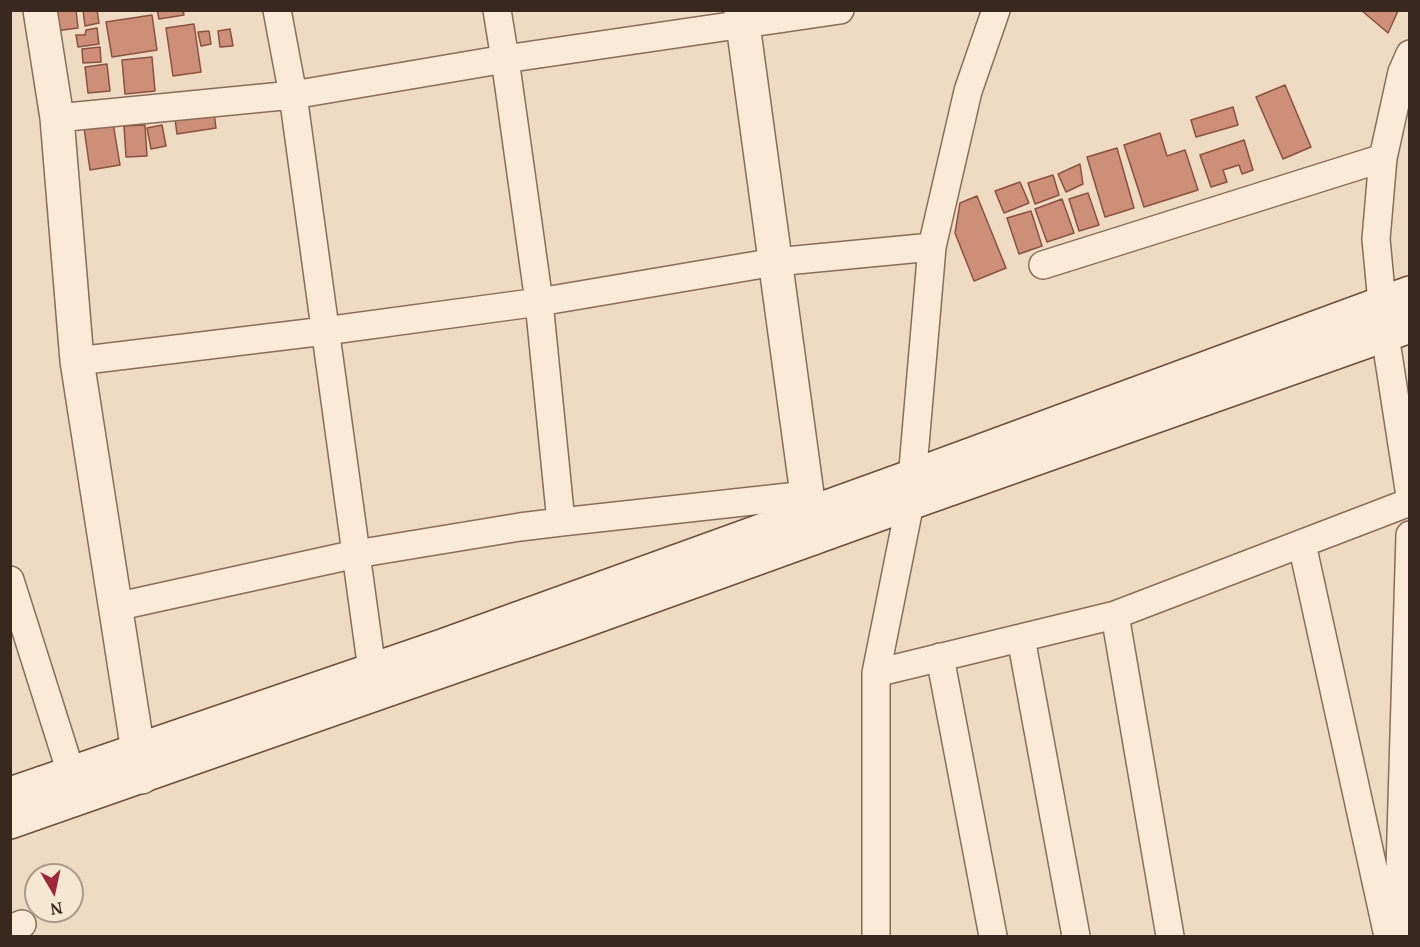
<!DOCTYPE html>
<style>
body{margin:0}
#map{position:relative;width:1420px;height:947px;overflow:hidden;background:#efdbc3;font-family:"PT Serif",serif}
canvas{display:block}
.frame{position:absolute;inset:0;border:12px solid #3a271e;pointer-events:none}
.north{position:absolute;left:24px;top:863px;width:60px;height:60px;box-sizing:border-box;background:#f6e7d3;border:2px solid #ab9a8b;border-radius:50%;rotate:171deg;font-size:16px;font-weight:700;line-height:24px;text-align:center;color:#3a271e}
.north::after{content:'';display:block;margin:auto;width:21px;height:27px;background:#9b283b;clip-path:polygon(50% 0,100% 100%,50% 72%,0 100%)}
</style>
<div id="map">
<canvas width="1420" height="947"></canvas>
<div class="frame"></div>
<div class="north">N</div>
</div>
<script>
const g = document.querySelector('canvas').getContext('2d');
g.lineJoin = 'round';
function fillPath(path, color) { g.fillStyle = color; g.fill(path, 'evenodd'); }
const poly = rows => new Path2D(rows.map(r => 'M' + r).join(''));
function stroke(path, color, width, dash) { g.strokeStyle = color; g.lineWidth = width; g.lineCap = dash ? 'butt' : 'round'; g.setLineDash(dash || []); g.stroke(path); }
const building = poly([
 [52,10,76,10,78,28,55,31,52,10],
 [83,10,97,10,99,23,85,26,83,10],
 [157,10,183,10,184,15,159,19,157,10],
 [1361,10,1398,10,1398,11,1388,33,1361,10],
 [152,15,157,50,112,57,106,22,152,15],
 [194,24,201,72,173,76,166,28,194,24],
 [97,28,99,44,78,47,76,35,85,35,86,30,97,28],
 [230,29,233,46,220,47,218,31,230,29],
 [209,31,211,44,201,46,198,32,209,31],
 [100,47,101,62,83,63,82,49,100,47],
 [152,57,155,91,125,94,122,60,152,57],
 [107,64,110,91,88,93,85,67,107,64],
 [1285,85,1311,147,1283,159,1256,97,1285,85],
 [1233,107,1238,125,1196,137,1191,120,1233,107],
 [214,113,216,128,177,134,175,119,214,113],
 [113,123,120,165,90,170,84,128,113,123],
 [145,125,147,156,126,157,124,126,145,125],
 [162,125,166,146,151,149,147,128,162,125],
 [1160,133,1167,156,1185,150,1198,190,1144,207,1124,145,1160,133],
 [1244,140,1253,170,1242,174,1239,165,1223,170,1227,182,1211,187,1200,155,1244,140],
 [1117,148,1134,208,1105,217,1087,157,1117,148],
 [1080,164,1083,184,1066,192,1058,174,1080,164],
 [1053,175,1059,195,1035,204,1028,183,1053,175],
 [1020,182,1029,203,1004,213,995,191,1020,182],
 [1088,193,1099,225,1079,231,1069,199,1088,193],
 [977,196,1006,268,974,281,955,233,960,203,977,196],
 [1062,199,1074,233,1047,242,1035,209,1062,199],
 [1031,211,1042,246,1019,254,1007,218,1031,211]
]);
fillPath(building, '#ce8f78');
stroke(building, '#8a513f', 1.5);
const minor = poly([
 [277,10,293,95,372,670],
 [497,10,505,59,539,302,561,522,807,495],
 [1410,54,1402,72,1383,158,1376,239,1385,335,1410,496],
 [57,118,293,95,505,59,840,10],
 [1043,265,1383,158],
 [77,361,325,331,539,302,775,262,932,247],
 [1302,544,1388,936],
 [10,580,71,773],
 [115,607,356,554,520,527,561,522],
 [1115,615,1170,936],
 [1021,638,1076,936],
 [940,657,993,936],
 [876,673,1115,615,1410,502],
 [10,929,22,924],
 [876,936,876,673,910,503,932,247,968,91,996,10],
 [1398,936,1410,535]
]);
const tertiary = poly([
 [40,10,57,118,77,361,142,777],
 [741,10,813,538]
]);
const secondary = poly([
 [10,794,442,646,913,476,1410,293],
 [10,822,564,628,910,503,1410,326]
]);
stroke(minor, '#8a6c5a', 30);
stroke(tertiary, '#8a6c5a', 36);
stroke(secondary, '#6c4d3d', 36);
stroke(minor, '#faead7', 27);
stroke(tertiary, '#faead7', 33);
stroke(secondary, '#faead7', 33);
</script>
